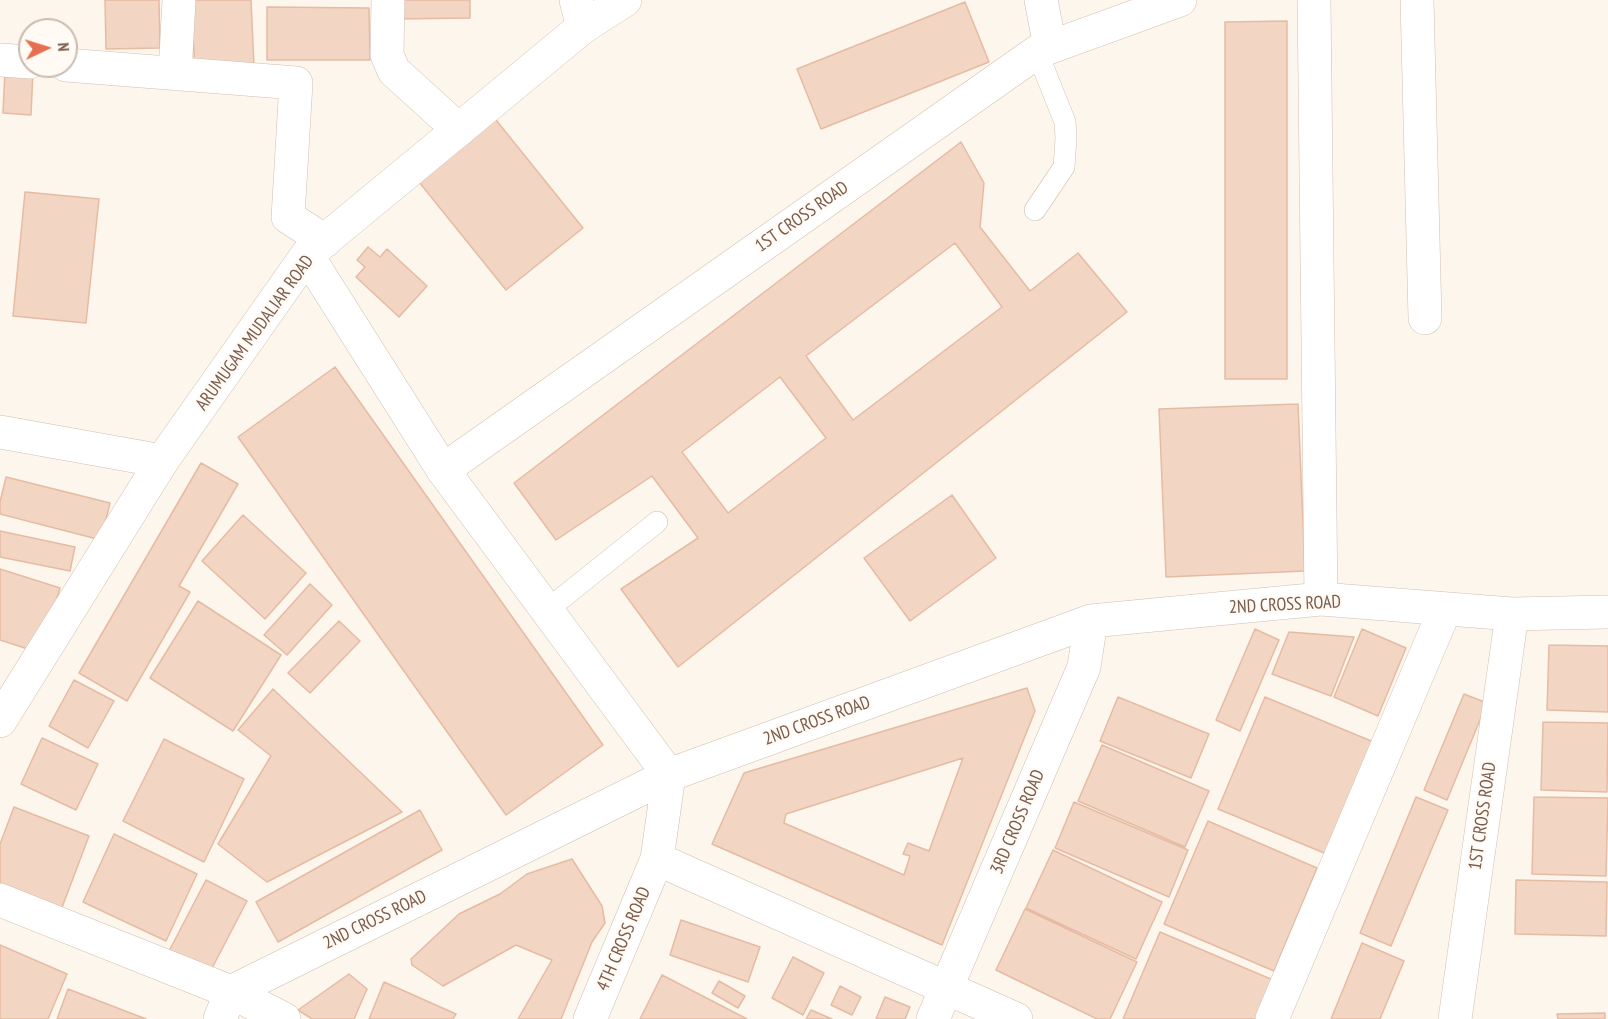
<!DOCTYPE html>
<style>
body{margin:0}
#map{position:relative;width:1608px;height:1019px;overflow:hidden;background:#fdf6ec;font-family:"PT Sans Narrow",sans-serif}
canvas{display:block}
.north{position:absolute;left:18px;top:18px;width:60px;height:60px;box-sizing:border-box;background:#fffaf3;border:2px solid #cabbb1;border-radius:50%;rotate:86deg;font-size:16px;font-weight:700;line-height:24px;text-align:center;color:#7a5c4d}
.north::after{content:'';display:block;margin:auto;width:21px;height:27px;background:#e76f51;clip-path:polygon(50% 0,100% 100%,50% 72%,0 100%)}
</style>
<div id="map">
<canvas width="1608" height="1019"></canvas>
<div class="north">N</div>
</div>
<script>
const g = document.querySelector('canvas').getContext('2d');
g.lineJoin = 'round';
function fillPath(path, color) { g.fillStyle = color; g.fill(path, 'evenodd'); }
const poly = rows => new Path2D(rows.map(r => 'M' + r).join(''));
function stroke(path, color, width, dash) { g.strokeStyle = color; g.lineWidth = width; g.lineCap = dash ? 'butt' : 'round'; g.setLineDash(dash || []); g.stroke(path); }
function drawText(font, color, halo, rows, align = 'center') {
  g.font = font + ' "PT Sans Narrow",sans-serif'; g.lineWidth = 4.5; g.setLineDash([]); g.textBaseline = 'middle'; g.strokeStyle = halo; g.fillStyle = color; for (const [text, x, y, turn = 0] of rows) {
    g.save(); g.translate(x, y); g.rotate((+turn || 0) * Math.PI / 180); g.textAlign = isNaN(turn) ? turn : align; if (halo) g.strokeText(text, 0, 0); g.fillText(text, 0, 0); g.restore();
  }
}
const building = poly([
 [105,0,159,0,160,48,106,49,105,0],
 [191,0,251,0,254,66,195,69,191,0],
 [395,0,470,0,470,18,395,19,395,0],
 [965,2,989,62,821,129,797,69,965,2],
 [267,7,369,8,370,60,267,60,267,7],
 [1287,21,1287,379,1225,379,1225,22,1287,21],
 [5,70,33,71,31,115,3,113,5,70],
 [492,115,583,228,506,290,415,177,492,115],
 [961,142,984,183,980,227,1030,291,1078,253,1127,312,678,667,621,589,698,538,652,476,556,540,514,483,961,142],
 [955,243,1002,307,853,420,806,356,955,243],
 [780,377,826,438,728,513,682,452,780,377],
 [25,192,99,199,86,323,13,316,25,192],
 [368,247,380,257,387,249,427,286,399,317,356,277,365,267,357,260,368,247],
 [335,367,603,745,506,815,238,437,335,367],
 [1298,404,1305,571,1166,577,1159,409,1298,404],
 [201,463,238,484,179,586,190,592,127,701,79,673,201,463],
 [6,477,110,503,101,540,0,514,0,502,6,477],
 [952,495,996,558,910,621,864,558,952,495],
 [243,515,306,573,265,619,202,561,243,515],
 [0,531,75,547,70,571,0,557,0,531],
 [0,569,60,588,40,653,0,640,0,569],
 [310,584,332,605,287,655,264,635,310,584],
 [198,601,281,655,233,731,150,678,198,601],
 [339,621,360,641,310,693,288,673,339,621],
 [1255,629,1279,640,1240,731,1216,720,1255,629],
 [1362,629,1406,648,1378,716,1334,697,1362,629],
 [1289,632,1354,637,1331,696,1272,674,1289,632],
 [1549,645,1608,646,1608,712,1547,710,1549,645],
 [74,680,114,701,88,748,49,726,74,680],
 [1027,688,1035,711,942,945,712,844,744,773,1027,688],
 [963,758,929,851,908,843,903,854,910,856,904,875,784,823,786,814,963,758],
 [273,689,402,812,267,882,218,844,271,756,238,730,273,689],
 [1464,694,1487,703,1447,800,1424,790,1464,694],
 [1118,697,1209,734,1191,778,1100,741,1118,697],
 [1265,697,1376,743,1329,855,1218,809,1265,697],
 [1543,722,1608,723,1607,792,1541,790,1543,722],
 [42,738,98,764,76,810,21,784,42,738],
 [164,739,244,779,204,862,123,821,164,739],
 [1102,745,1209,791,1185,847,1078,801,1102,745],
 [1416,797,1448,810,1391,946,1360,933,1416,797],
 [1534,797,1608,798,1606,876,1532,874,1534,797],
 [1074,802,1188,850,1169,897,1055,848,1074,802],
 [14,807,89,836,61,910,0,886,0,844,14,807],
 [420,810,442,850,278,942,256,902,420,810],
 [1208,821,1317,868,1274,971,1164,924,1208,821],
 [114,834,197,874,166,941,83,902,114,834],
 [1053,850,1162,902,1136,959,1026,908,1053,850],
 [572,859,602,906,605,923,592,942,561,1019,518,1019,552,960,516,945,443,986,412,965,411,959,459,914,500,894,527,874,572,859],
 [206,880,247,901,209,974,168,953,206,880],
 [1516,880,1607,882,1606,936,1515,934,1516,880],
 [1025,909,1137,962,1110,1019,1097,1019,996,970,1025,909],
 [681,920,760,947,748,982,670,955,681,920],
 [1160,932,1273,980,1256,1019,1123,1019,1160,932],
 [1362,943,1404,961,1380,1019,1331,1019,1362,943],
 [0,945,67,974,48,1019,0,1019,0,945],
 [793,957,824,973,803,1015,772,998,793,957],
 [349,974,367,989,354,1019,312,1019,298,1010,349,974],
 [662,975,747,1019,640,1019,662,975],
 [719,981,745,996,738,1008,712,993,719,981],
 [384,982,456,1014,453,1019,369,1019,384,982],
 [840,986,861,997,852,1015,831,1005,840,986],
 [68,989,146,1019,57,1019,68,989],
 [885,997,910,1007,905,1019,876,1019,885,997],
 [811,1010,832,1019,806,1019,811,1010],
 [1605,1013,1605,1019,1558,1019,1557,1014,1605,1013]
]);
fillPath(building, '#f3d5c3');
stroke(building, '#e6bba3', 1.5);
const lane = poly([
 [1035,210,1064,167,1066,138,1065,122,1037,52],
 [547,610,657,522]
]);
const street = poly([
 [388,0,387,55,394,71,459,130],
 [576,0,583,27],
 [1041,0,1050,47],
 [1314,0,1321,599],
 [1417,0,1425,318],
 [0,60,30,62],
 [66,65,296,83,288,217,325,241],
 [175,74,179,0],
 [307,255,443,470,669,775,657,859,590,1019],
 [0,432,162,461],
 [657,859,1016,1019],
 [0,900,231,992,284,1019],
 [220,1019,231,992,669,775,1091,621,1321,599,1512,614,1608,612],
 [933,1019,1084,667,1091,621],
 [1272,1019,1445,609],
 [1455,1019,1512,614]
]);
const secondary = poly([
 [443,470,1037,52,1180,0],
 [0,721,162,461,307,255,583,27,625,0]
]);
stroke(lane, '#d1beb0', 22);
stroke(street, '#d1beb0', 34);
stroke(secondary, '#d6c0b0', 34);
stroke(lane, '#fff', 21);
stroke(street, '#fff', 33);
stroke(secondary, '#fff', 33);
drawText('18px', '#7a5c4d', '#fffaf3', [
 ["1ST CROSS ROAD",802,217,-35],
 ["ARUMUGAM MUDALIAR ROAD",255,333,-54],
 ["2ND CROSS ROAD",1285,605,-3],
 ["2ND CROSS ROAD",817,721,-20],
 ["1ST CROSS ROAD",1483,816,-82],
 ["3RD CROSS ROAD",1018,822,-67],
 ["2ND CROSS ROAD",375,920,-26],
 ["4TH CROSS ROAD",624,939,-67]
]);
</script>
